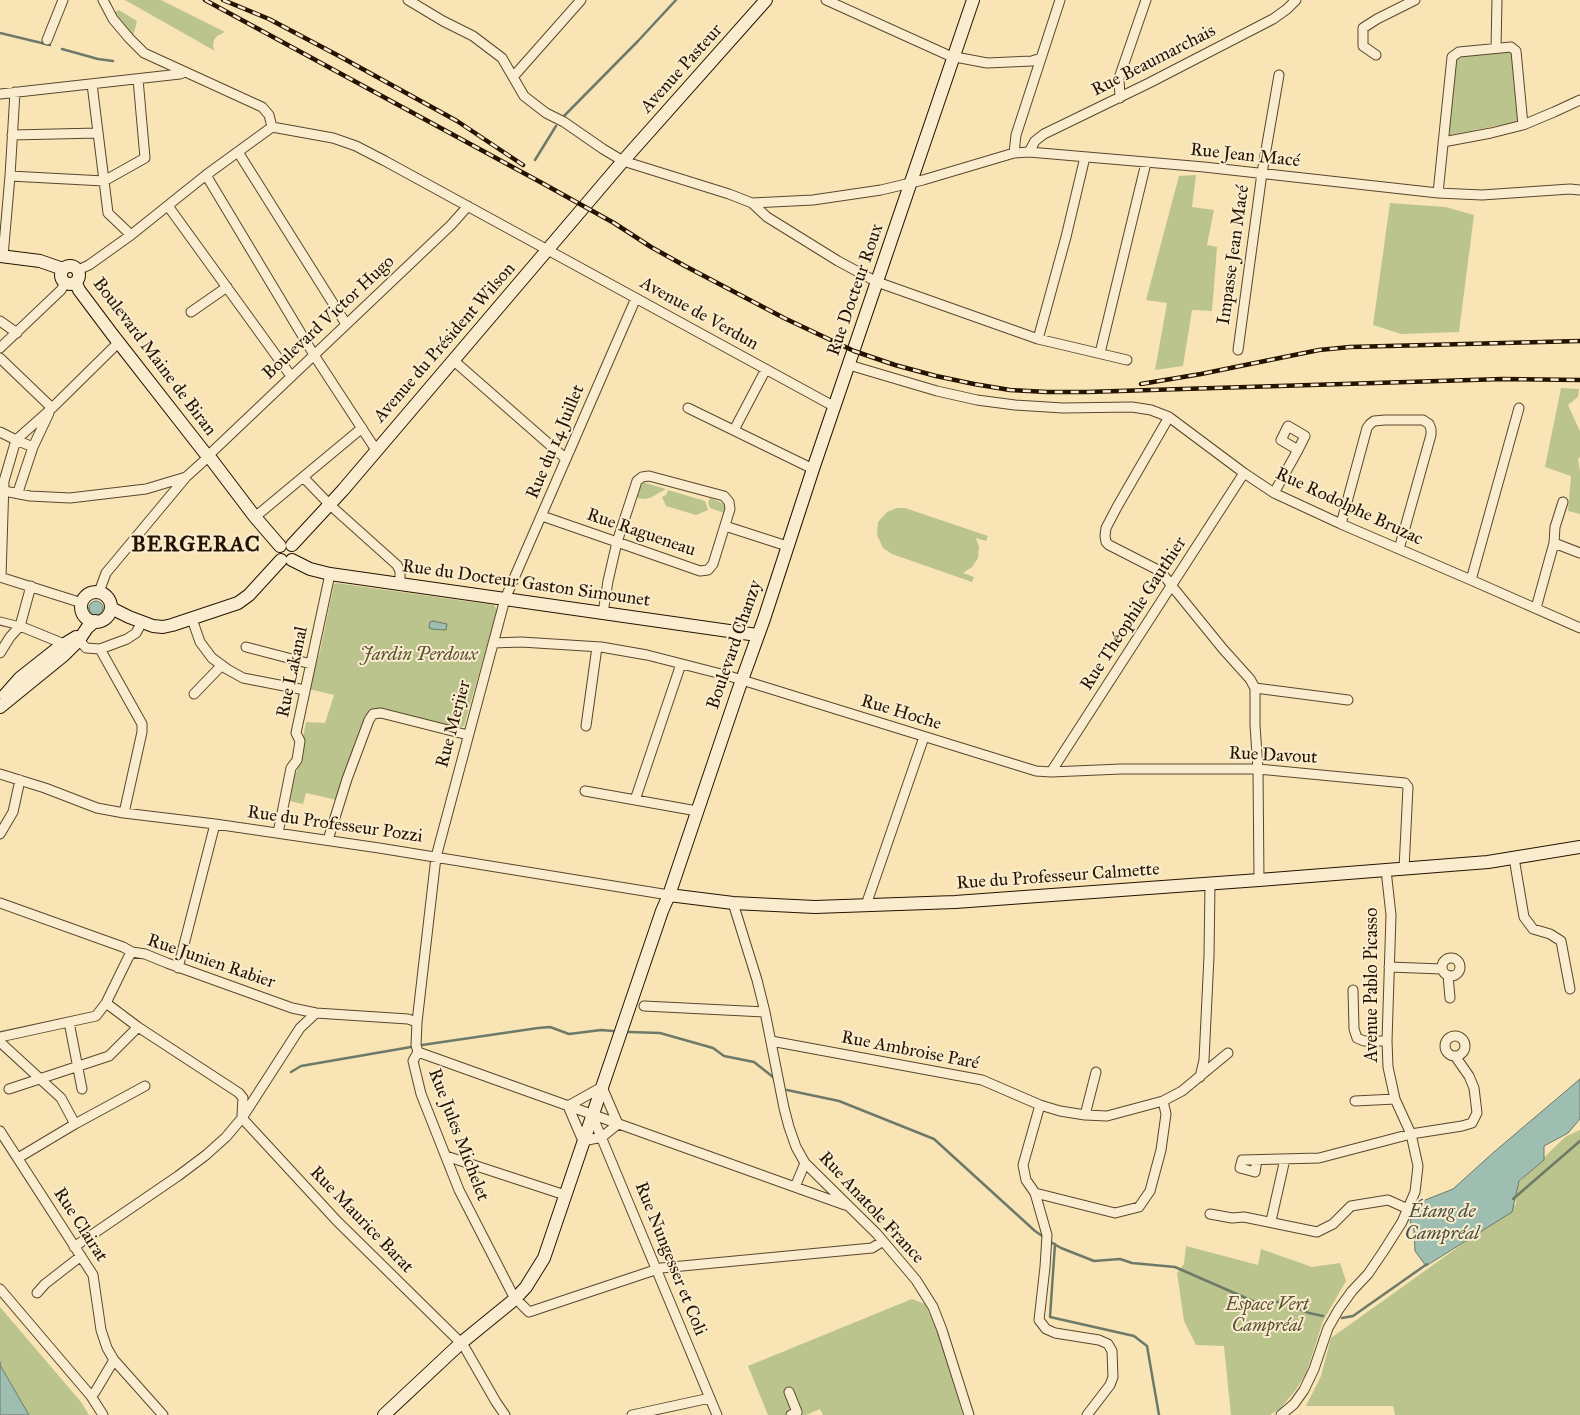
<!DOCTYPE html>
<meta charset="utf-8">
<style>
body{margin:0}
canvas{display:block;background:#f8e4b5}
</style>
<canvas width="1580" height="1415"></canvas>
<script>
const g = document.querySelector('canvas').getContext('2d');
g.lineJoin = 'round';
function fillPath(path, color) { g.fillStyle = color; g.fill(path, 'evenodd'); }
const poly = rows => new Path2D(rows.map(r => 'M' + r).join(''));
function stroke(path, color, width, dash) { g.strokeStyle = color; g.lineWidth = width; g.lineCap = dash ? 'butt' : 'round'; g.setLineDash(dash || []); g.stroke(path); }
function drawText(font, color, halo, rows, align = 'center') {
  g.font = font + ' "IM FELL Great Primer",serif'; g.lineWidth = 4; g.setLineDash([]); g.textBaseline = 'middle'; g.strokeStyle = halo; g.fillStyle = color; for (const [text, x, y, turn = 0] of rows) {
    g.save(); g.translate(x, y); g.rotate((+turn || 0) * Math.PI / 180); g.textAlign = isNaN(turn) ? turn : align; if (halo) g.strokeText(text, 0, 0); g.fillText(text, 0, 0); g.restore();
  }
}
fillPath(poly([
 [125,0,161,0,225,32,217,36,214,40,213,46,215,51],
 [119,10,137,21,133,37,115,12],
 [1508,50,1513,53,1519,119,1515,122,1450,135,1448,132,1454,60,1458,56],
 [1196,175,1192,207,1214,210,1207,245,1217,247,1212,311,1192,310,1183,366,1155,370,1167,303,1146,300,1179,176],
 [1390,203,1445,207,1474,215,1459,332,1401,334,1373,325],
 [1561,388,1579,389,1578,397,1568,405,1580,431,1580,457,1578,459,1580,472,1580,514,1568,511,1571,476,1545,467],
 [642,482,666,489,650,498,644,499,637,498],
 [668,490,705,501,708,510,696,515,666,506,662,497,666,495],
 [710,498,722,503,725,506,724,513,710,508,708,503],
 [897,508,905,508,988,536,986,541,976,538,979,547,978,558,972,567,963,573,974,577,972,582,892,554,883,548,877,535,878,522,887,512],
 [336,583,494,605,497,610,464,726,454,729,376,709,370,711,337,800,306,793,303,804,289,801,292,779,297,771,306,722,325,723,334,695,309,689,320,651,334,584],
 [1580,1130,1580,1415,1395,1415,1393,1406,1306,1406,1321,1376,1331,1338,1454,1250,1516,1204,1515,1186,1565,1137],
 [1186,1246,1258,1265,1261,1249,1312,1267,1340,1263,1346,1281,1323,1321,1306,1374,1295,1391,1280,1409,1270,1415,1231,1415,1224,1346,1196,1345,1184,1321,1177,1273,1184,1264],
 [912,1299,925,1304,940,1337,963,1415,823,1415,820,1409,806,1415,768,1415,748,1366],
 [0,1307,81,1402,89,1415,29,1415,0,1365]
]), '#bcc48e');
const water = poly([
 '89 608a7 7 0 1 1 14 0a7 7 0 1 1-14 0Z',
 [433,621,447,624,446,630,431,629,431,628,429,628,430,622,433,621],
 [1580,1079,1580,1119,1568,1133,1544,1146,1544,1160,1519,1181,1512,1212,1426,1266,1415,1251,1414,1231,1410,1221,1420,1202,1453,1189,1494,1152,1580,1079],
 [0,1362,0,1365,29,1415,0,1415,0,1362]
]);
fillPath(water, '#9dbeb0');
stroke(water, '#6d7a6a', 1);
stroke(poly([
 [0,33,50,45],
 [62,49,98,59,113,61],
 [564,116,638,41,676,0],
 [535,160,556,126],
 [629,1032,660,1033,713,1048,724,1056,754,1062,773,1077],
 [422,1045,538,1028,550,1027,569,1034,601,1030,613,1031],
 [291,1072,301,1066,411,1047],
 [787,1090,839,1101,934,1139,1035,1231,1045,1238],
 [1513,1199,1580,1141],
 [1049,1241,1061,1248,1094,1261,1120,1259,1132,1263,1175,1267,1255,1302,1282,1302,1309,1313,1323,1316],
 [1055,1244,1050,1317,1134,1336,1147,1346,1159,1415],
 [1342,1318,1353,1316,1427,1264]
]), '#6d7a6a', 2.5);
const pedestrian = poly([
 [0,621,20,626]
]);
const minor = poly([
 [103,0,113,19,129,38,144,53,262,107,269,115,272,127],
 [408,0,443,21,473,36,502,58,524,96,546,113,564,122,603,149,623,161,729,194,752,203,813,200,881,190,923,180,1014,153,1029,152,1204,167,1438,193,1482,195,1570,189,1580,190],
 [826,0,950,56,987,63,1032,61,1041,58],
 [47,40,63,0],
 [1496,48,1497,0],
 [1376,55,1363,46,1363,28,1377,19,1415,0],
 [513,77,581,0],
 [92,84,108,213,131,235],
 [0,94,180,74,185,72],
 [1120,98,1119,78,1146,0],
 [272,127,333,138,356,146,385,161,835,407],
 [12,135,98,133],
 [1443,142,1491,133,1523,125,1554,112,1580,100],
 [238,152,346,324],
 [1029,152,1035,141,1044,134,1149,83,1273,19,1287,9,1296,0],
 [1014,153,1016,135,1060,0],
 [206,175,314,355,376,450],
 [10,176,104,181,145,158,138,79],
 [1438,193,1452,57,1459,52,1511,47,1516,51,1523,125],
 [752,203,767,217,838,261,877,282,1038,339,1127,360],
 [168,206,291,376],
 [3,256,10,176,15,92],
 [78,270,89,265,131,235,206,175,272,127],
 [191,312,227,287],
 [0,321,17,333],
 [1038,339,1066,237,1085,157],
 [0,348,61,290,65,283],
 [1238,350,1262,173,1279,75],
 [1100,353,1146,163],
 [0,358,52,408],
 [453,360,566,459],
 [849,365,937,391,977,400,1015,405,1063,408,1132,407,1151,410,1169,417,1244,473,1274,493,1341,524,1471,580,1580,628],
 [688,408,813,469],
 [1169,417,1117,507,1106,528,1105,536,1106,542,1109,545,1158,570,1166,578,1171,585,1223,649,1250,679,1255,688,1255,725,1258,769,1259,880],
 [734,430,766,369],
 [0,432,16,440,52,408,119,342],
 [212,452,451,225,468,206],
 [304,478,330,505,397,565,400,571,400,584],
 [4,491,30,496,70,498,146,489,186,477],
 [18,492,33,447,49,413],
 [1274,493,1298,450,1305,436,1288,426,1281,440,1298,450],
 [542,516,617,542,700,571,708,570,713,564,730,509,729,502,724,496,649,476,642,477,637,481,617,542,608,581,603,613],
 [255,517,362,428],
 [1341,524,1367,428,1370,424,1374,421,1385,420,1423,420,1429,424,1431,429,1431,435,1399,549],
 [725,526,787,546],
 [1554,543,1580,553],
 [0,577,82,603],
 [1,577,4,481,16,440,33,447],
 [1471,580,1519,408],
 [99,592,106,573,186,477,206,459],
 [1536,608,1554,543,1555,527,1563,502],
 [192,619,200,642,212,658,227,669,243,678,305,690],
 [20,626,64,644],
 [79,640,86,648,100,649,127,639,136,633,142,622],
 [493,643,521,642,601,647,647,655,729,676,1036,771,1051,772,1121,769,1258,769,1405,783,1408,787,1404,869],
 [246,647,311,664],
 [100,649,142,724,142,732,124,813],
 [0,653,10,637,20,626,31,586],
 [1255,688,1348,700],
 [194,694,222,665],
 [586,726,597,647],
 [1051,772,1244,473],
 [0,774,45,788,97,808,124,813,215,824,379,848,669,895],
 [585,791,697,811],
 [635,800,681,664],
 [278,833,291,768,297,760,300,741,296,733,330,574],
 [0,834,13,812,20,780],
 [328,840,347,779,369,720,373,714,381,713,468,735],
 [1514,858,1524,917,1533,929,1550,934,1561,941,1570,989],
 [0,903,123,947,132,952,145,954,167,963,292,1008,316,1013,408,1019,417,1022],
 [733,903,757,980,765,1012,784,1108,789,1127,796,1147,805,1163,877,1234,916,1280,933,1307,942,1330,969,1415],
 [866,905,924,737],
 '1442 967a9 9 0 1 1 18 0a9 9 0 1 1-18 0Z',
 [1389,967,1442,969],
 [178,968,215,824],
 [1448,975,1450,998],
 [1353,990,1354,1029,1357,1038,1364,1041,1387,1041],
 [106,1003,138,1027,239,1093,243,1098,242,1115],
 [644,1006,765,1012],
 [69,1022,82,1089],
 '1445 1046a10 10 0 1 1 20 0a10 10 0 1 1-20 0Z',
 [0,1037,96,1016,106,1003,128,958,132,952],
 [771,1041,982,1080,1040,1105,1060,1111,1085,1115,1107,1116,1163,1101,1182,1091,1228,1053],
 [0,1042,61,1098,75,1124,18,1158],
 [418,1052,845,1205],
 [1200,1077,1204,1060,1209,956,1210,884],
 [602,1087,618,1124,602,1137,583,1141,568,1106,602,1087],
 [9,1089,109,1056,138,1027],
 [1355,1101,1395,1099],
 [1040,1105,1023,1165,1026,1180,1035,1193,1047,1235,1045,1267,1039,1320,1046,1329,1055,1333,1099,1340,1108,1344,1112,1351,1113,1377,1110,1385,1087,1415],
 [592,1115,717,1415],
 [1085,1115,1096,1072],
 [242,1118,337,1221,461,1343],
 [75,1124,145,1086],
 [0,1131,93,1275,101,1330,107,1348,114,1360,163,1415],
 [446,1156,565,1195],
 [1257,1160,1255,1172,1240,1168,1242,1160,1319,1158,1411,1134,1462,1126,1472,1123,1477,1113,1474,1088,1469,1076,1455,1056],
 [795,1187,805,1163],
 [1035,1193,1115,1213,1139,1207,1150,1191,1161,1150,1166,1114,1163,1101],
 [1210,1214,1232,1218,1244,1217,1317,1232,1333,1224,1351,1206,1388,1200,1408,1209],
 [1271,1221,1285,1159],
 [74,1247,178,1176,206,1155,226,1137,242,1118,300,1028,316,1013],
 [0,1289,91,1396,103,1415],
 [37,1293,45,1284,81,1256],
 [515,1299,459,1190,421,1094,413,1061,418,1052,416,1045,417,1022,436,857,505,599,636,298],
 [521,1304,529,1312,661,1268,872,1248,883,1241],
 [465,1348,496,1402,505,1415],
 [789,1392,797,1412,791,1415],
 [91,1396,95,1392,114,1360],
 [632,1415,710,1398],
 [1281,1415,1294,1404,1304,1390,1314,1369,1328,1328,1339,1309,1352,1291,1368,1274,1383,1252,1402,1222,1415,1192,1418,1166,1411,1134,1395,1099,1388,1067,1387,1041,1391,915,1386,870]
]);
const secondary = poly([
 [0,256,40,261,63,269],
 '61 275a9 9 0 1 1 18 0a9 9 0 1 1-18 0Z',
 [76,283,79,290,112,334,205,453],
 [211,459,255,517,280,546],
 [292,545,343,490,623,161,766,0],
 [292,560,310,569,330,574,757,635],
 '81 607a15 15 0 1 1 30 0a15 15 0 1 1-30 0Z',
 [111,608,129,617,153,626,163,627,172,625,238,603,249,595,281,560],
 [5,695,20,678,58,648,76,637],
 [0,707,64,655,79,640,87,628,95,621],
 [669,895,733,903,815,907,955,902,1259,880,1488,862,1580,847],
 [384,1415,461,1343,515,1299,526,1287,544,1258,630,1005,662,911,669,895,738,691,764,619,813,469,973,0]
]);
stroke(pedestrian, '#59472d', 9);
stroke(minor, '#59472d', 11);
stroke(secondary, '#241300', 14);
stroke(pedestrian, '#faedcf', 7);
stroke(minor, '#faedcf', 9);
stroke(secondary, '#faedcf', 12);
const rail = poly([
 [205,0,542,183,614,223,651,247,685,266,784,318,854,351,895,365,936,376,974,384,1010,390,1047,392,1087,392,1503,379,1580,380],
 [223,0,269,19,339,56,457,121,523,165],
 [1141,384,1201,374,1319,350,1350,347,1580,341]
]);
stroke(rail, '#241300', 4.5);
stroke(rail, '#faedcf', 2.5, [8]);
drawText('18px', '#241300', '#faedcf', [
 ["Rue Beaumarchais",1154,61,-27],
 ["Avenue Pasteur",682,69,-48],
 ["Rue Jean Macé",1245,156,6],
 ["Impasse Jean Macé",1234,255,-82],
 ["Rue Docteur Roux",856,290,-71],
 ["Avenue de Verdun",699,314,29],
 ["Boulevard Victor Hugo",329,318,-43],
 ["Avenue du Président Wilson",445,343,-49],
 ["Boulevard Maine de Biran",154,357,53],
 ["Rue du 14 Juillet",556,442,-67],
 ["Rue Rodolphe Bruzac",1349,507,25],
 ["Rue Ragueneau",641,533,19],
 ["Rue du Docteur Gaston Simounet",526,584,8],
 ["Rue Théophile Gauthier",1134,614,-57],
 ["Boulevard Chanzy",735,645,-71],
 ["Rue Lakanal",293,672,-78],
 ["Rue Hoche",901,713,17],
 ["Rue Merjier",454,724,-75],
 ["Rue Davout",1273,756,3],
 ["Rue du Professeur Pozzi",335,825,8],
 ["Rue du Professeur Calmette",1058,877,-4],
 ["Rue Junien Rabier",211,962,19],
 ["Avenue Pablo Picasso",1373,985,-90],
 ["Rue Ambroise Paré",910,1051,11],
 ["Rue Jules Michelet",458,1135,69],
 ["Rue Anatole France",871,1208,47],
 ["Rue Maurice Barat",361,1220,46],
 ["Rue Clairat",80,1225,57],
 ["Rue Nungesser et Coli",670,1259,68]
]);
drawText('italic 18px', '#595132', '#faedcf', [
 ["Jardin Perdoux",419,656],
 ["Espace Vert",1267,1306],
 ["Campréal",1267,1327]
]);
drawText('italic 19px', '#4e4f3e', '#faedcf', [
 ["Étang de",1442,1212],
 ["Campréal",1442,1234]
]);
g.letterSpacing = '1px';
drawText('bold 22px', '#241300', '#faedcf', [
 ["BERGERAC",196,546]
]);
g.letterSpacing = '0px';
</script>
